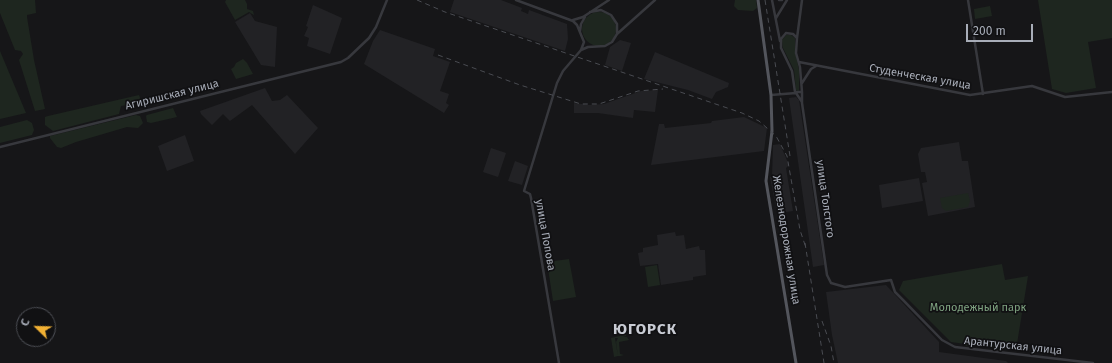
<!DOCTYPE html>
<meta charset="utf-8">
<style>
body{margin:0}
#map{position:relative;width:1112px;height:363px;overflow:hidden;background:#161618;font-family:"Fira Sans",sans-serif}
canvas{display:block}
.north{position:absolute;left:16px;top:307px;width:40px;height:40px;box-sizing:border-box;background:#111113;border:1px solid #4d4f55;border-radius:50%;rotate:293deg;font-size:11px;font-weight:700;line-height:16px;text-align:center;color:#a8adb8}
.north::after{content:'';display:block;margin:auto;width:14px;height:18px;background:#f2b134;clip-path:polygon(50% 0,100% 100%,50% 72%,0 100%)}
.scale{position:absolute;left:966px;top:24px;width:67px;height:18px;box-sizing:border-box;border:2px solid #a8adb8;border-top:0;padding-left:5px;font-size:12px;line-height:14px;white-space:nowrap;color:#a8adb8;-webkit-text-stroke:3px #111113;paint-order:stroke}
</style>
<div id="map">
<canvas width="1112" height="363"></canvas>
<div class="north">С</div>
<div class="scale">200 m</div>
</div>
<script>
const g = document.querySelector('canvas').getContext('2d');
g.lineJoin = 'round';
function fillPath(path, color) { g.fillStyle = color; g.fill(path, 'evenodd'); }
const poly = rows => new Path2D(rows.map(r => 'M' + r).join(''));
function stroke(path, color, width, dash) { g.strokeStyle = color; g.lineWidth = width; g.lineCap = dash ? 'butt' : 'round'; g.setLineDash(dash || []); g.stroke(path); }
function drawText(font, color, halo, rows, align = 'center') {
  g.font = font + ' "Fira Sans",sans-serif'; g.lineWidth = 3.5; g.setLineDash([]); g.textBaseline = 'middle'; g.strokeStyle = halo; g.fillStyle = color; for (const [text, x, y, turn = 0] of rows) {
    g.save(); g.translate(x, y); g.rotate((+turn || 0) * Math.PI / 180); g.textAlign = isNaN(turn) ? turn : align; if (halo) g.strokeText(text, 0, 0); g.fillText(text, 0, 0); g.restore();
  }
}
fillPath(poly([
 [454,0,501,0,522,8,521,11,528,14,529,10,567,24,568,39,565,51,450,12],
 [313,5,342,18,330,54,307,46,309,38,304,36,308,27,306,26],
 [250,13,255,21,277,27,275,67,261,65,235,22],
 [380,30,435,49,433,56,450,62,440,91,449,94,446,103,449,105,444,113,364,64,373,41],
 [620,40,631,43,622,71,605,65,610,47],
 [655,52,729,83,728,87,716,92,712,99,688,90,644,79],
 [265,88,272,101,280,100,287,95,318,128,295,154,252,105,230,121,223,114,212,125,201,114,200,111],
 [658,90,655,112,634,110,633,118,598,113,574,113,574,103,589,105,604,104,641,91],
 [796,97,799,100,824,265,813,267,789,98],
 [744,117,767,128,764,151,651,165,659,124,664,124,665,128,711,123,712,121],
 [185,135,194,161,167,171,158,146],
 [959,142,962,161,968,161,975,207,928,216,922,183,927,182,925,172,921,172,918,154,921,148],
 [780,144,789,165,786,168,793,211,781,213,780,208,776,208,770,177,772,177,773,145],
 [491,148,506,153,498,177,483,172],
 [515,161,528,166,522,185,508,181],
 [919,178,923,201,882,208,879,185],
 [675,232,676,236,684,235,686,249,699,246,700,250,705,250,706,275,693,277,693,280,661,285,658,264,640,266,638,253,643,252,643,248,658,245,657,235],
 [886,285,939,342,939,352,1006,361,1008,363,838,363,832,335,826,292]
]), '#222225');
fillPath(poly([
 [0,0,35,0,36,13,27,15,27,17,34,60,45,109,35,111,19,60,23,54,21,51,15,50,0,13],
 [226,0,245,0,247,4,247,9,253,11,254,15,249,12,235,20,225,2],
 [735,0,756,0,757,8,753,11,738,10,734,6],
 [1038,0,1112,0,1112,38,1088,42,1096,88,1066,93,1052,89],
 [990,6,992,16,975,19,974,9],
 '582 29a17 17 0 1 1 34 0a17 17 0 1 1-34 0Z',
 [786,35,791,35,795,38,795,51,799,70,799,91,796,90,794,70,783,48,782,40],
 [0,51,26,113,0,119],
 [243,59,247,63,253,74,236,79,231,69,234,67,236,63],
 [139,95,142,103,121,106,119,114,53,131,45,125,45,117,48,116],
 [173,108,177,117,151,123,147,122,146,116,147,115],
 [136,115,140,116,143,123,138,128,127,127,76,142,61,148,57,147,50,138,50,136],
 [27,120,32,123,34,130,32,135,0,143,0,127],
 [968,193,970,201,968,207,946,211,942,208,940,198],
 [569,259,576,297,553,301,547,262],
 [1002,264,1005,280,1028,276,1016,350,974,345,965,346,965,344,951,342,899,290,903,281],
 [657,265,660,285,648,287,645,267],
 [620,334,626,334,626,336,623,337,627,337,629,340,619,342,620,354,624,354,620,355,624,356,618,356,616,342,618,338,615,338,618,356,614,357,611,338,620,336]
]), '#1e261f');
stroke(poly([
 [516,0,573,21,577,25,584,42,581,50,563,71,557,83,524,191,530,194,531,198,559,363],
 [772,0,780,41],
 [779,0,782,0],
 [968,0,983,94],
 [776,18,787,0],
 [573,20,583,17,609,0],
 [580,31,581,24,585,17],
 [786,33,793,34,797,38,796,53,800,67,802,92,795,92,792,71,781,48,781,39,786,33],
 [617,34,655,0],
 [797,38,802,0],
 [581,50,588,47,605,46,612,42,617,34,617,24,611,15,601,10,590,12],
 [799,62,970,95,1032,86,1065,97,1112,92],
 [802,83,811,69,816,66],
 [802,92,802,103,827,275,831,283,845,287,891,280,895,292,903,300,942,340,955,347,1093,363],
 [771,95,796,93,802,102],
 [0,147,341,62,348,58,369,38,376,27,387,0]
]), '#37383d', 2.5);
stroke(poly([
 [758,0,771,95,772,131,766,181,796,363]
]), '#53555c', 3);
stroke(poly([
 [417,0,445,12,742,113,759,121,776,136,787,156,800,230,806,248],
 [765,0,790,156],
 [438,55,520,85,581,104,599,104,638,91,663,89],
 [805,243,824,363],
 [822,321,831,346,834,363]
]), '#4a4c52', 1, [5, 4]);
drawText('11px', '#a8adb8', '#111113', [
 ["Студенческая улица",920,77,10],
 ["Агиришская улица",172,95,-14],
 ["улица Толстого",825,199,82],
 ["улица Попова",545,235,80],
 ["Железнодорожная улица",786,240,81],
 ["Арантурская улица",1013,346,6]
]);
drawText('11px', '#7fa381', '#111113', [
 ["Молодежный парк",978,308]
]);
g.letterSpacing = '1px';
drawText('bold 15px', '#c9ccd4', '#111113', [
 ["ЮГОРСК",645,330]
]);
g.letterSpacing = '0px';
</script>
